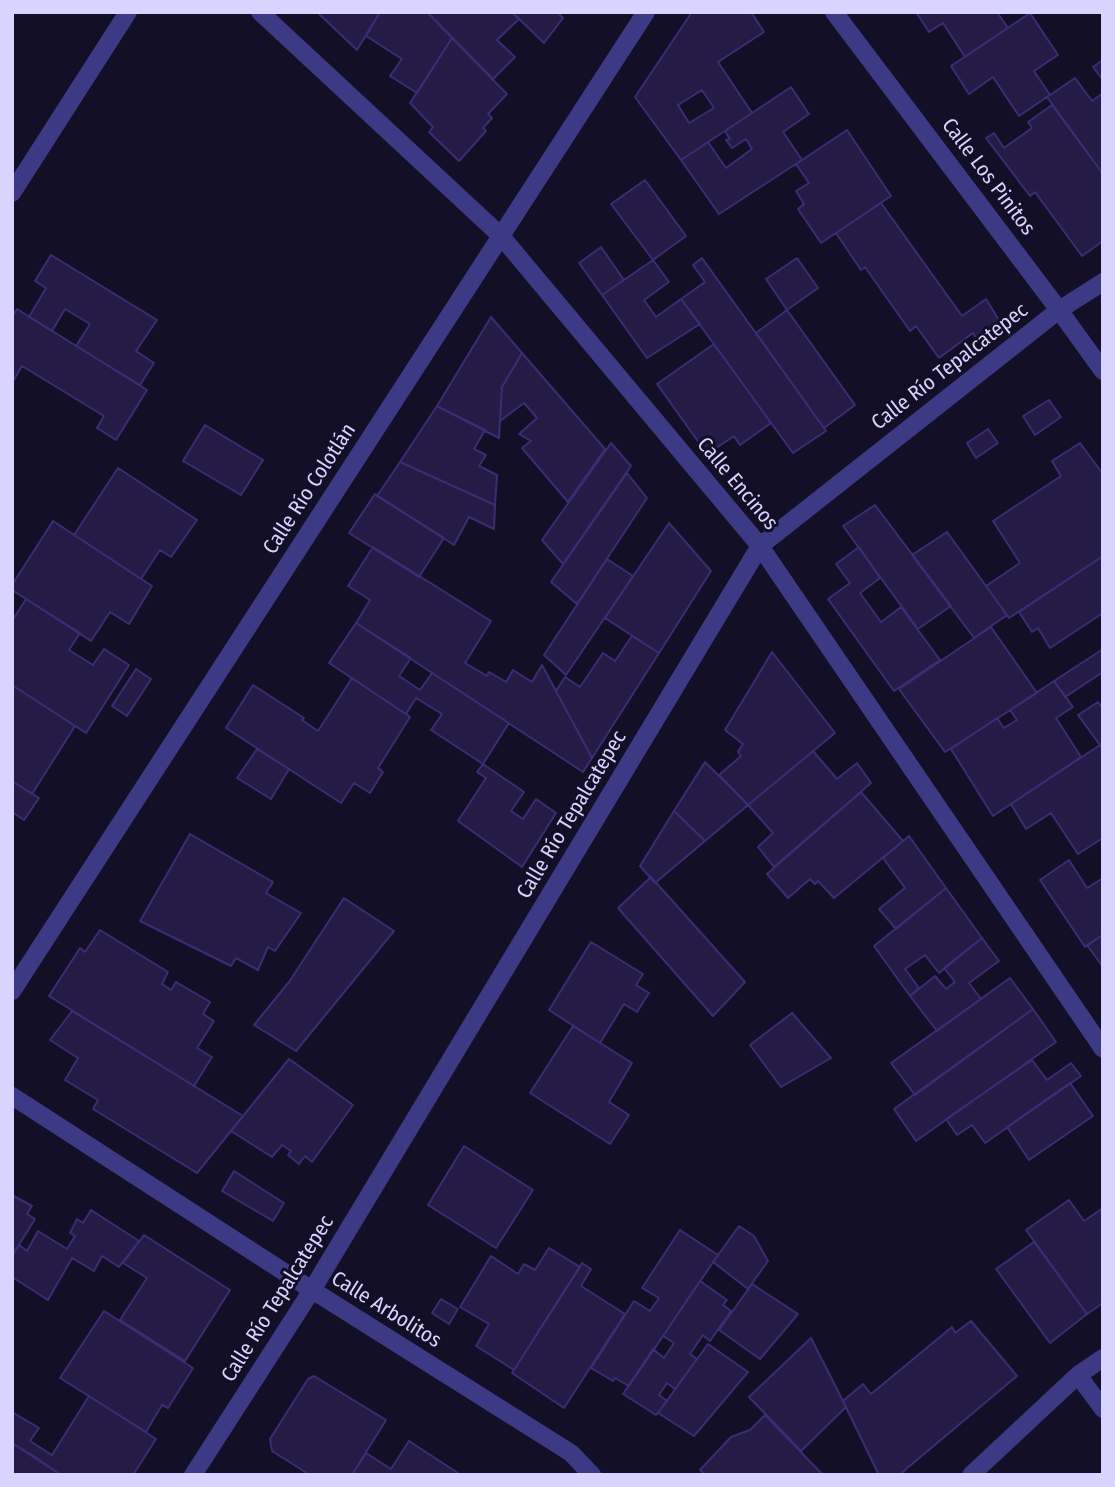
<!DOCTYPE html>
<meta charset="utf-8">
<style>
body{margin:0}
#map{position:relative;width:1115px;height:1487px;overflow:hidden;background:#130f26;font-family:"Fira Sans Condensed",sans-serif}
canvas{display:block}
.frame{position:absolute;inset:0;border:14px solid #d9d4ff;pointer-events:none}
</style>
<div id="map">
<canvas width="1115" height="1487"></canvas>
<div class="frame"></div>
</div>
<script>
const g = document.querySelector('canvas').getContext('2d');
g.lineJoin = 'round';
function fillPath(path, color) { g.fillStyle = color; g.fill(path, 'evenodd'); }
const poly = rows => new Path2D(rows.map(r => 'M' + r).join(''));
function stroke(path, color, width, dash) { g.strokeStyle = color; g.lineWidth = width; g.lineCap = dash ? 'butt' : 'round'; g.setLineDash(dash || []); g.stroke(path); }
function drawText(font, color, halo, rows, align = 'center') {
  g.font = font + ' "Fira Sans Condensed",sans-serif'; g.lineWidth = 6; g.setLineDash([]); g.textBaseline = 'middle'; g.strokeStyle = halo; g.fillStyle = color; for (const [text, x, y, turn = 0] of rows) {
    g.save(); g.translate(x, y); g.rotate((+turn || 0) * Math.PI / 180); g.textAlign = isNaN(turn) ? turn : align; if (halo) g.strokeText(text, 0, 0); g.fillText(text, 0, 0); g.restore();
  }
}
const building = poly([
 [317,12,380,12,357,50,317,12],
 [380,12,427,12,452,38,417,93,390,76,402,59,366,36,380,12],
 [427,12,512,12,519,19,497,40,515,57,493,79,427,12],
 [512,12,557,12,563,18,544,43,512,12],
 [692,12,751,12,764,32,718,62,752,113,681,160,635,97,692,12],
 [702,90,714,108,689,123,678,105,702,90],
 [916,12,997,12,1008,28,965,57,943,23,929,32,916,12],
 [1030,13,1058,55,1034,71,1050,95,1019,116,993,77,969,94,951,66,1030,13],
 [452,38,507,94,488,114,492,118,483,128,486,131,459,161,429,132,433,127,410,103,452,38],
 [1103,60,1103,80,1093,67,1103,60],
 [1075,78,1092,101,1103,93,1103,174,1047,97,1075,78],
 [791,87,809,114,783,132,802,160,719,214,681,160,708,142,726,168,752,149,746,139,732,148,726,140,730,139,725,131,791,87],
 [1052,105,1103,174,1103,241,1082,256,1035,192,1030,196,986,138,994,133,1004,148,1032,128,1028,122,1052,105],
 [847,130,891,196,821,243,798,209,804,204,796,191,809,183,796,164,847,130],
 [645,180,686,236,653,260,611,204,645,180],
 [881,203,962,316,986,299,999,320,999,326,979,343,973,333,939,358,916,326,910,331,865,267,861,270,836,233,881,203],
 [601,247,624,280,602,295,579,263,601,247],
 [51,255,157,320,136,351,154,363,140,385,76,346,90,324,65,309,52,331,29,317,46,288,35,281,51,255],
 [702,258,826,431,793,453,681,299,705,282,693,265,702,258],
 [797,258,818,288,787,310,766,279,797,258],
 [653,260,669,282,644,300,656,317,681,299,700,324,647,358,602,295,653,260],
 [17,309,147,390,116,440,97,428,104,416,22,366,12,383,12,317,17,309],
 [787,310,855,405,824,428,756,333,787,310],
 [491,317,522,353,502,387,499,438,437,406,491,317],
 [714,344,771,423,740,445,734,436,707,454,657,384,714,344],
 [522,353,605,449,568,502,522,448,531,441,519,434,537,418,524,403,500,421,502,387,522,353],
 [1049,400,1061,417,1035,435,1023,416,1049,400],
 [437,406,485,430,474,449,486,455,479,466,497,475,495,505,400,462,437,406],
 [205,425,263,460,241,495,183,461,205,425],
 [988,429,998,443,976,458,967,443,988,429],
 [611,443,631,466,563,564,542,540,611,443],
 [1080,443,1103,474,1103,556,1009,618,986,586,1020,563,993,521,1061,476,1052,461,1080,443],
 [400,462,495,505,494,529,469,517,454,545,377,496,400,462],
 [118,468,197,520,171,557,160,550,141,579,74,535,118,468],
 [627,473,647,498,577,604,551,582,627,473],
 [375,494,444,538,419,577,349,533,375,494],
 [875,505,951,606,918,629,843,526,875,505],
 [53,521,152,586,129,624,110,612,91,641,12,590,12,585,53,521],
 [669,523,711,571,659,653,605,618,669,523],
 [947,532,1007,615,974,638,912,555,947,532],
 [373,547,491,621,465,663,487,676,489,672,506,682,513,670,532,682,542,665,592,758,583,772,356,623,370,600,348,586,373,547],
 [859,547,880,578,860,593,881,622,901,607,940,660,894,691,828,599,850,583,836,564,859,547],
 [1103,556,1103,613,1050,648,1038,628,1032,632,1019,612,1103,556],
 [607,559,633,576,566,675,544,655,607,559],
 [26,599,80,633,69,650,93,665,104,649,129,665,86,733,12,685,12,621,26,599],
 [356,623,411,658,399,676,420,690,432,673,509,723,483,764,431,730,442,714,416,698,406,714,329,663,356,623],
 [991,627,1037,693,945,752,899,689,991,627],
 [632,636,659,653,592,758,556,691,565,677,580,687,603,653,615,661,632,636],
 [1103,649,1103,672,1065,697,1054,681,1103,649],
 [772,652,835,733,748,805,719,775,741,756,738,752,743,744,725,730,772,652],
 [136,669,151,679,127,716,112,706,136,669],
 [352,678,410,717,378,768,383,772,370,793,354,783,341,803,226,728,253,685,304,718,302,720,318,731,352,678],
 [1054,681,1073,707,1056,718,1081,757,993,816,951,749,997,718,1004,728,1017,720,1010,710,1054,681],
 [12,685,75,726,32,794,12,781,12,685],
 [1098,702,1103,709,1103,744,1100,745,1078,715,1098,702],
 [1100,745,1103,749,1103,838,1078,854,1051,813,1026,829,1011,804,1100,745],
 [257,749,289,769,271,799,237,778,257,749],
 [813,751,837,779,857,763,871,783,774,867,758,847,773,833,748,805,813,751],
 [705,762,748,805,705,841,674,811,705,762],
 [483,764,524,792,511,811,523,819,536,799,556,813,522,867,458,821,486,778,477,772,483,764],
 [12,781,39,798,24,820,12,812,12,781],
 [861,792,903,841,834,898,818,881,815,884,810,879,788,898,767,874,861,792],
 [674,811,705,841,655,883,640,866,674,811],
 [190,834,273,882,266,893,301,913,275,951,268,947,258,970,236,958,231,966,140,921,190,834],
 [909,836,946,888,896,929,879,909,905,888,883,858,909,836],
 [1069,860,1087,888,1103,878,1103,935,1085,947,1040,880,1069,860],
 [651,877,745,982,713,1016,618,908,651,877],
 [946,888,982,938,939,973,925,955,905,969,919,988,910,996,874,946,946,888],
 [344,898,394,931,296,1051,254,1025,289,982,344,898],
 [100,930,168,972,162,984,171,990,176,982,210,1002,203,1014,214,1021,197,1048,212,1057,194,1086,49,996,80,948,85,952,100,930],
 [1103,935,1103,967,1087,945,1103,935],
 [982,938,999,961,969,983,981,999,937,1031,910,996,935,976,946,989,955,982,944,968,982,938],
 [591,942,643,974,636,985,649,993,637,1012,624,1004,600,1043,549,1010,591,942],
 [1010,978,1033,1009,915,1095,891,1063,1010,978],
 [1033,1009,1056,1042,916,1141,894,1109,1033,1009],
 [72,1011,243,1116,197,1173,93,1109,98,1100,65,1080,78,1058,50,1040,72,1011],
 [792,1013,831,1058,781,1087,750,1045,792,1013],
 [573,1026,632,1063,609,1102,629,1115,610,1144,530,1093,573,1026],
 [289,1059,353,1105,312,1162,305,1156,299,1164,288,1155,291,1151,282,1145,272,1157,231,1131,289,1059],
 [1032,1060,1047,1080,1071,1063,1081,1076,985,1143,972,1125,957,1135,946,1119,1032,1060],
 [1070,1083,1093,1116,1029,1160,1007,1127,1070,1083],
 [464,1146,533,1190,496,1248,428,1205,464,1146],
 [234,1171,284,1203,273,1221,222,1191,234,1171],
 [12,1195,32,1206,27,1214,35,1219,12,1256,12,1195],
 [1069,1200,1084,1221,1103,1208,1103,1303,1087,1314,1026,1230,1069,1200],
 [91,1210,139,1241,119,1267,102,1256,94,1271,72,1258,48,1300,12,1277,12,1256,19,1245,27,1251,38,1231,67,1249,75,1236,70,1233,77,1219,83,1223,91,1210],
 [739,1226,754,1236,768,1261,748,1289,713,1262,739,1226],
 [680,1230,718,1255,629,1386,615,1378,613,1381,591,1368,634,1301,650,1311,659,1298,642,1288,680,1230],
 [144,1235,230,1290,185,1361,120,1320,147,1278,123,1263,144,1235],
 [1034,1242,1087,1314,1050,1343,996,1269,1034,1242],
 [549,1248,580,1267,514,1370,476,1346,489,1324,460,1307,491,1256,518,1274,524,1264,535,1270,549,1248],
 [582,1263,591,1269,581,1286,625,1314,564,1408,512,1373,582,1263],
 [700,1281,727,1300,723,1305,731,1311,710,1341,703,1335,690,1354,697,1359,675,1389,667,1383,659,1395,667,1401,656,1415,623,1394,653,1349,664,1358,674,1343,663,1336,700,1281],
 [752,1284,798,1314,760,1359,719,1330,752,1284],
 [441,1299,458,1309,449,1324,432,1313,441,1299],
 [104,1311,193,1368,168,1408,162,1405,146,1432,60,1378,104,1311],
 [971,1321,1017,1376,899,1475,879,1475,843,1401,863,1384,871,1394,952,1327,955,1333,971,1321],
 [811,1338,846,1407,801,1451,749,1397,811,1338],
 [708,1344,748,1372,694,1436,658,1413,708,1344],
 [314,1376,386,1420,352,1475,310,1475,272,1451,270,1439,308,1379,314,1376],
 [89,1396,156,1439,133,1475,61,1475,12,1443,12,1412,39,1428,30,1441,52,1455,89,1396],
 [765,1415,823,1475,705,1475,700,1470,731,1437,750,1430,765,1415],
 [409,1441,461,1475,352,1475,366,1453,391,1469,409,1441],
 [12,1443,32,1455,61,1475,12,1475,12,1443]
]);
fillPath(building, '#241b47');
stroke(building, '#3b2d73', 2);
stroke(poly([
 [260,12,501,236,760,546,1103,1049],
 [834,12,1059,310,1103,371],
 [12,193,128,12],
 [12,991,646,12],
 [12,1096,312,1290,571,1453,592,1475],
 [1078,1375,1103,1409],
 [193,1475,312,1290,760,546,1059,310,1103,282],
 [971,1475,1078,1375,1103,1358]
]), '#3d3a85', 18);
drawText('21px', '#d9d4ff', '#130f26', [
 ["Calle Los Pinitos",988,177,53],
 ["Calle Río Tepalcatepec",950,367,-38],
 ["Calle Encinos",737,484,50],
 ["Calle Río Colotlán",310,489,-57],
 ["Calle Río Tepalcatepec",572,815,-59],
 ["Calle Río Tepalcatepec",278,1299,-58],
 ["Calle Arbolitos",386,1310,32]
]);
</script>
